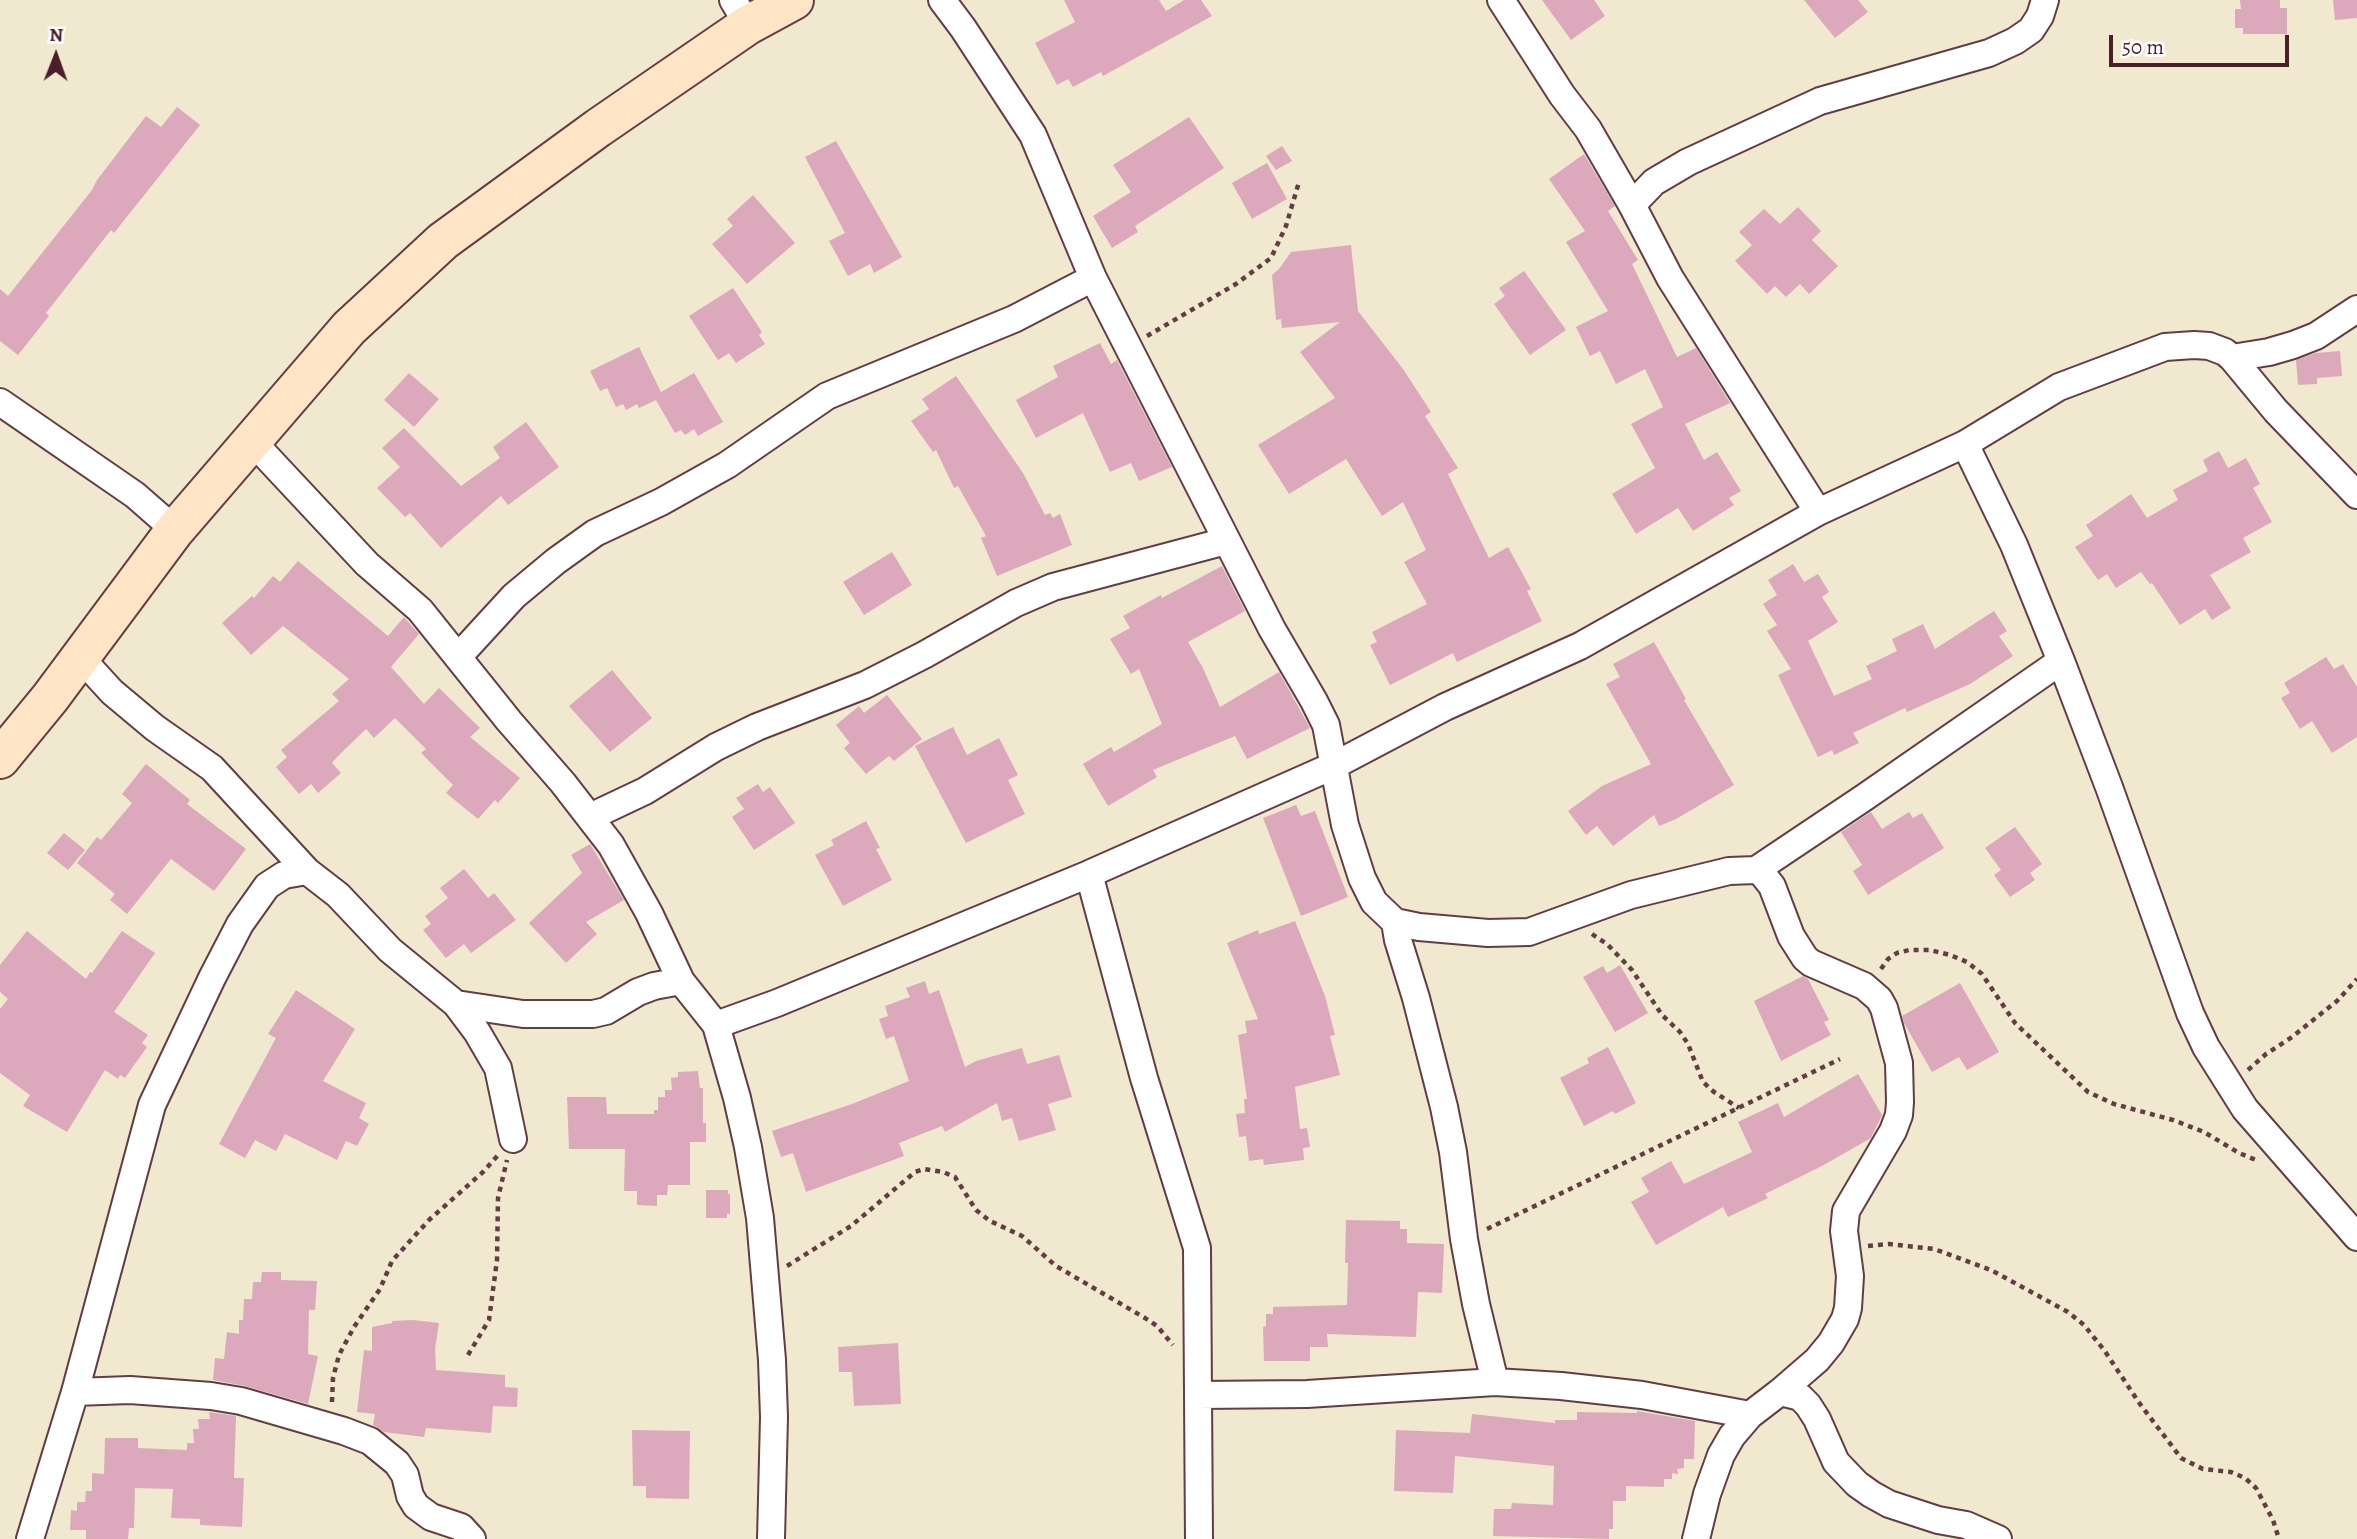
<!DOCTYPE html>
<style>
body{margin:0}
#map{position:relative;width:2357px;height:1539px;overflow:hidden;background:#f0e8cf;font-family:Alegreya,serif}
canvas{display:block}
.north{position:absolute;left:21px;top:21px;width:70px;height:70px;-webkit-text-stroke:5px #fff;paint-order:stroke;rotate:1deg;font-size:19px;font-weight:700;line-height:28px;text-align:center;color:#4a1f2b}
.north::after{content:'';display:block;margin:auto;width:24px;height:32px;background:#4a1f2b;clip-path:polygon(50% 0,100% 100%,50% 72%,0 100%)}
.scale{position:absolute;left:2109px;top:35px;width:180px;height:32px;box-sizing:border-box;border:4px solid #4a1f2b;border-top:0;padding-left:9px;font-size:21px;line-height:24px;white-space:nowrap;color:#4a1f2b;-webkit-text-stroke:5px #fff;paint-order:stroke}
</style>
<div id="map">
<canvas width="2357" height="1539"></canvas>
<div class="north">N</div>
<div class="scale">50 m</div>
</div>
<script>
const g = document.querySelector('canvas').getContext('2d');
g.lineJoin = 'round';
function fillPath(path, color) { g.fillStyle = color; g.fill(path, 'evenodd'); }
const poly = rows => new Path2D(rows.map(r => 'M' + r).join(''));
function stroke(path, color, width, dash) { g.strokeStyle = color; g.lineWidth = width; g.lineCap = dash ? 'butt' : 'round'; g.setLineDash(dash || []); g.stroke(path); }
fillPath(poly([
 [1064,0,1159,0,1166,11,1184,0,1201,0,1212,16,1103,76,1101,72,1073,87,1068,79,1057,85,1035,43,1075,22],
 [1542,0,1594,0,1605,16,1571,40],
 [1804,0,1858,0,1868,12,1835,38],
 [2240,0,2280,0,2280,8,2287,8,2287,34,2243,34,2243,28,2235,28,2235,9,2241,9],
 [2333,0,2357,0,2357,18,2335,20],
 [177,107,200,125,114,233,111,230,46,313,49,316,18,355,0,341,0,289,8,296,92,190,97,180,146,116,161,127],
 [1189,117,1224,168,1135,226,1138,232,1112,248,1093,216,1131,192,1113,165],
 [836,141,902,257,874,273,870,264,848,276,829,241,845,233,805,157],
 [1282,146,1292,161,1276,170,1266,156],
 [1584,154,1615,206,1608,211,1638,260,1632,264,1677,357,1696,348,1730,403,1685,424,1704,460,1717,452,1741,491,1729,498,1734,505,1693,531,1678,508,1636,534,1612,494,1655,468,1631,424,1663,407,1645,369,1616,384,1600,351,1590,356,1576,327,1608,311,1566,242,1585,231,1549,179],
 [1267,163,1287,199,1252,219,1232,183],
 [753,195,795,243,747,284,712,244,733,226,727,219],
 [1798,207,1821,231,1812,240,1838,266,1809,294,1800,284,1786,297,1775,286,1767,294,1735,261,1752,245,1739,232,1764,209,1780,224],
 [1351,245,1358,311,1403,369,1431,412,1425,416,1458,468,1448,474,1489,558,1508,547,1531,589,1527,591,1542,621,1457,662,1453,653,1390,685,1370,645,1377,642,1372,632,1427,604,1404,562,1426,550,1403,502,1382,516,1346,459,1289,494,1258,445,1335,398,1300,352,1340,322,1282,328,1281,319,1276,320,1272,275,1279,269,1291,252],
 [1524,271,1566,330,1530,355,1494,304,1505,296,1499,288],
 [733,288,762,332,759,335,765,344,736,363,729,353,718,360,689,316],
 [1100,343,1111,364,1117,360,1172,467,1139,481,1131,463,1110,472,1083,413,1036,438,1016,400,1058,377,1053,366],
 [639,347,661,392,694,373,723,422,698,436,694,429,685,435,681,430,675,433,656,400,639,408,637,404,626,410,623,404,616,407,607,388,600,391,590,371],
 [2340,351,2342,376,2317,378,2317,384,2298,385,2296,360,2316,353],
 [409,373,439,399,414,427,384,400],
 [956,376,1023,473,1045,515,1050,513,1053,518,1060,514,1072,545,997,576,981,538,986,536,958,486,954,488,936,450,933,452,911,421,929,409,922,399],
 [526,422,559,467,508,505,501,496,441,548,410,513,405,517,377,488,400,467,382,448,404,428,461,486,500,458,493,447],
 [2219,451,2228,468,2246,458,2260,484,2253,488,2272,522,2243,538,2251,552,2210,575,2231,608,2212,620,2205,609,2180,625,2152,583,2150,584,2141,572,2116,588,2107,574,2098,580,2075,547,2093,536,2086,525,2131,494,2147,518,2178,500,2173,490,2208,471,2203,460],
 [892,552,912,585,864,615,843,582],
 [298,561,388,636,404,617,419,634,391,667,424,704,439,688,480,728,470,737,520,778,498,803,495,800,478,819,446,793,453,785,421,753,426,749,395,718,374,738,366,729,338,756,332,763,341,773,318,793,311,784,299,794,276,767,287,757,281,750,339,701,332,694,349,679,283,626,251,655,222,623,252,596,254,598,273,576,280,582],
 [1793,564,1804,582,1818,574,1829,592,1822,597,1838,622,1808,641,1834,696,1872,679,1866,666,1897,651,1892,639,1923,624,1935,649,1994,611,2007,631,1999,636,2013,656,1970,684,1907,712,1905,708,1853,733,1859,743,1834,755,1832,750,1818,757,1778,675,1791,669,1767,631,1777,625,1763,604,1777,595,1768,580],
 [1222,566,1245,611,1188,642,1203,668,1220,707,1279,672,1310,728,1247,759,1235,736,1153,770,1157,777,1108,806,1083,764,1111,747,1114,752,1162,724,1139,669,1131,674,1110,639,1130,628,1123,616,1161,595,1162,598],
 [1654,642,1686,699,1684,700,1734,785,1676,819,1659,826,1654,815,1613,846,1597,826,1586,835,1568,811,1602,786,1651,764,1606,684,1620,677,1613,664],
 [2326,657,2334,669,2343,664,2357,687,2357,737,2332,753,2312,721,2300,729,2281,698,2290,693,2284,683],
 [612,670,652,718,610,752,569,706],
 [887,695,922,739,894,761,889,756,866,774,844,748,850,743,836,725,859,706,864,713],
 [953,727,967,755,999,738,1018,775,1008,780,1025,814,966,843,915,746],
 [146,764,190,800,187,804,246,849,214,891,171,859,127,914,110,900,115,894,77,863,97,837,101,840,132,803,122,794],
 [758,784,763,792,770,787,795,823,754,850,732,817,744,809,736,798],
 [1296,805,1301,816,1315,811,1348,897,1301,916,1263,818],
 [1871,812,1882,829,1909,812,1913,818,1922,813,1944,848,1868,895,1853,871,1862,865,1841,832],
 [866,821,880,848,876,849,892,880,843,906,815,855,834,845,831,840],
 [2015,827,2042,864,2030,873,2035,880,2010,897,1994,875,2001,870,1985,848],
 [64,833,85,850,68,870,47,853],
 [590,844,624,900,586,922,597,934,566,963,529,923,582,873,571,855],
 [464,869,488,898,494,893,516,920,471,953,464,944,446,958,423,930,431,924,425,916,448,898,440,888],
 [1295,921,1325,996,1335,1035,1330,1036,1340,1075,1295,1087,1300,1129,1307,1128,1310,1147,1303,1148,1304,1160,1264,1165,1263,1159,1249,1161,1246,1136,1239,1137,1236,1114,1245,1113,1244,1099,1247,1099,1238,1035,1247,1033,1245,1021,1258,1019,1227,943,1258,930,1259,934],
 [27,931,86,979,90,972,92,973,122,931,155,953,114,1012,148,1035,142,1043,147,1047,125,1078,120,1075,118,1079,105,1070,67,1132,23,1106,30,1095,0,1073,0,1009,8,999,0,992,0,965],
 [1620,965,1648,1013,1615,1032,1583,977,1603,966,1607,973],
 [1803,976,1808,979,1829,1020,1824,1022,1831,1035,1781,1061,1754,1001],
 [925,981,929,994,939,990,965,1067,976,1061,1022,1048,1027,1064,1059,1055,1072,1097,1048,1104,1056,1130,1019,1141,1012,1118,1002,1121,997,1103,945,1132,942,1126,899,1143,904,1156,806,1192,793,1153,781,1157,772,1131,852,1104,909,1081,894,1036,886,1039,879,1019,888,1016,885,1006,910,997,906,988],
 [1960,983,1999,1052,1967,1070,1959,1057,1932,1072,1904,1023,1902,1016],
 [296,990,355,1029,323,1081,366,1103,359,1118,369,1124,357,1146,346,1141,337,1160,285,1134,276,1151,255,1140,245,1158,219,1144,276,1038,268,1034],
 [1608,1047,1636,1103,1615,1114,1613,1111,1584,1126,1560,1078,1589,1063,1587,1058],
 [698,1071,700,1088,703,1088,703,1123,706,1123,706,1142,690,1142,690,1185,668,1185,667,1195,657,1195,657,1206,637,1205,637,1191,624,1191,625,1149,569,1149,567,1097,606,1097,607,1114,654,1114,654,1110,658,1110,658,1097,665,1097,665,1090,672,1090,671,1078,678,1077,678,1072],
 [1858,1074,1882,1115,1871,1138,1822,1166,1765,1194,1768,1198,1728,1217,1723,1207,1656,1245,1631,1202,1649,1192,1641,1178,1671,1161,1684,1184,1752,1152,1738,1122,1778,1103,1784,1117],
 [706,1190,728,1190,728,1194,730,1194,730,1214,727,1214,727,1218,706,1218],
 [1346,1220,1400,1221,1400,1229,1407,1229,1407,1243,1444,1244,1442,1293,1418,1292,1416,1337,1327,1334,1328,1347,1310,1347,1310,1361,1264,1361,1263,1327,1266,1326,1266,1314,1273,1314,1273,1307,1347,1305,1348,1263,1345,1263],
 [262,1272,281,1272,281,1280,317,1281,315,1310,309,1310,308,1354,318,1356,308,1404,245,1386,213,1380,215,1358,224,1359,227,1332,239,1334,239,1320,243,1320,244,1299,252,1299,253,1282,261,1282],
 [413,1320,439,1323,435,1349,436,1370,505,1375,505,1387,518,1388,517,1407,493,1406,491,1433,426,1428,424,1437,384,1432,373,1425,375,1414,357,1412,364,1350,372,1351,372,1327,392,1323,392,1321],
 [898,1343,901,1404,854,1406,852,1372,839,1372,838,1347],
 [1637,1411,1695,1421,1694,1459,1684,1459,1684,1468,1677,1469,1678,1474,1672,1473,1672,1479,1664,1479,1664,1487,1626,1486,1626,1501,1613,1501,1613,1529,1609,1529,1609,1539,1493,1536,1494,1509,1511,1509,1512,1503,1553,1505,1554,1466,1455,1456,1453,1493,1394,1491,1396,1430,1470,1433,1472,1414,1555,1423,1555,1420,1577,1420,1577,1412,1637,1413],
 [209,1412,236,1416,234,1478,244,1478,242,1527,200,1525,200,1519,171,1518,173,1489,135,1488,134,1528,129,1528,128,1539,86,1539,86,1530,70,1530,71,1510,77,1511,77,1502,85,1502,86,1491,92,1491,92,1473,104,1474,105,1438,138,1438,138,1448,187,1450,187,1443,194,1443,193,1429,199,1429,198,1419,210,1419],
 [632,1430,690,1431,689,1499,646,1498,646,1486,633,1486]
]), '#dca9bc');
const street = poly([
 [733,0,748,25],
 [942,0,963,28,1033,135,1093,278,1272,629,1314,701,1326,725,1345,825,1362,878,1374,902,1395,922,1419,927,1488,933,1529,932,1631,895,1729,871,1756,870,1760,871,1772,886,1791,936,1805,958,1811,963,1864,986,1879,999,1884,1008,1899,1063,1900,1102,1899,1115,1893,1131,1846,1211,1844,1231,1850,1276,1848,1308,1845,1319,1831,1343,1817,1360,1780,1392,1750,1415,1732,1436,1721,1455,1707,1494,1696,1539],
 [1501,0,1562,95,1588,129,1632,205,1670,278,1818,512],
 [1632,205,1654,182,1688,162,1820,101,1989,53,2015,41,2031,30,2040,16,2045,0],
 [2232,358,2269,352,2293,345,2316,336,2357,309],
 [0,402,135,495,175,530],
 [251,440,367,564,420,610,509,721,563,783,611,845,649,913,681,981,716,1025,737,1098,748,1147,760,1218,772,1360,774,1417,771,1539],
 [1965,444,2014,545,2061,661,2109,787,2190,1013,2206,1047,2245,1109,2357,1237],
 [80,657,112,692,155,728,212,768,307,871,338,895,390,950,456,1004,477,1032,498,1068,513,1139],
 [458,657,514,596,556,561,595,533,661,502,727,465,827,396,1014,319,1093,278],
 [590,817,645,791,716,747,757,727,865,685,924,655,1016,603,1053,587,1226,541],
 [1756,870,1865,797,2061,661],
 [1089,874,1144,1078,1197,1248,1199,1539],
 [1395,922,1398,940,1416,998,1444,1107,1453,1152,1464,1239,1476,1304,1495,1382],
 [456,1004,523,1014,593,1014,606,1011,638,992,654,986,681,981],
 [716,1025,777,1003,1089,874,1335,765,1445,707,1580,646,1818,512,1965,444,2059,387,2165,347,2194,345,2209,346,2225,352,2232,358,2276,411,2357,495],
 [75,1392,130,1390,211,1396,241,1401,344,1431,370,1441,397,1463,405,1475,410,1496,416,1506,431,1517,461,1527,472,1539],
 [1780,1392,1800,1397,1808,1405,1817,1419,1836,1462,1857,1484,1871,1494,1889,1504,1938,1520,1966,1525,1998,1539],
 [1198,1395,1307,1394,1495,1382,1561,1386,1642,1395,1750,1415],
 [30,1539,75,1392,152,1105,212,978,240,924,267,886,284,875,307,871]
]);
const secondary = poly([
 [0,759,50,698,175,530,349,328,443,241,598,128,748,25,794,0]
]);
stroke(street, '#633d44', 30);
stroke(secondary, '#633d44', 42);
stroke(poly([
 [1147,336,1236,284,1271,258,1286,226,1299,182],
 [1592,934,1607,944,1632,970,1662,1015,1680,1032,1688,1044,1703,1082,1714,1092,1739,1108],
 [1881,969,1888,959,1897,953,1909,950,1930,950,1950,955,1967,962,1982,974,2015,1023,2088,1092,2114,1104,2173,1120,2204,1132,2239,1153,2256,1160],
 [2248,1070,2266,1054,2292,1037,2337,1001,2357,979],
 [1487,1229,1840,1059],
 [1868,1246,1889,1244,1934,1249,1991,1270,2068,1312,2084,1325,2104,1350,2140,1404,2181,1458,2203,1469,2231,1472,2245,1478,2256,1488,2273,1520,2279,1539],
 [787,1266,851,1226,915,1172,924,1169,943,1172,955,1177,976,1210,990,1221,1022,1236,1056,1266,1145,1318,1157,1326,1173,1345],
 [468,1355,489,1320,497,1260,498,1198,507,1160],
 [332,1402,333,1378,339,1355,354,1327,380,1289,392,1261,429,1220,483,1172,498,1155]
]), '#633d44', 4.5, [5, 5]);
stroke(street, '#fff', 26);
stroke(secondary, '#fde5c5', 38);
</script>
